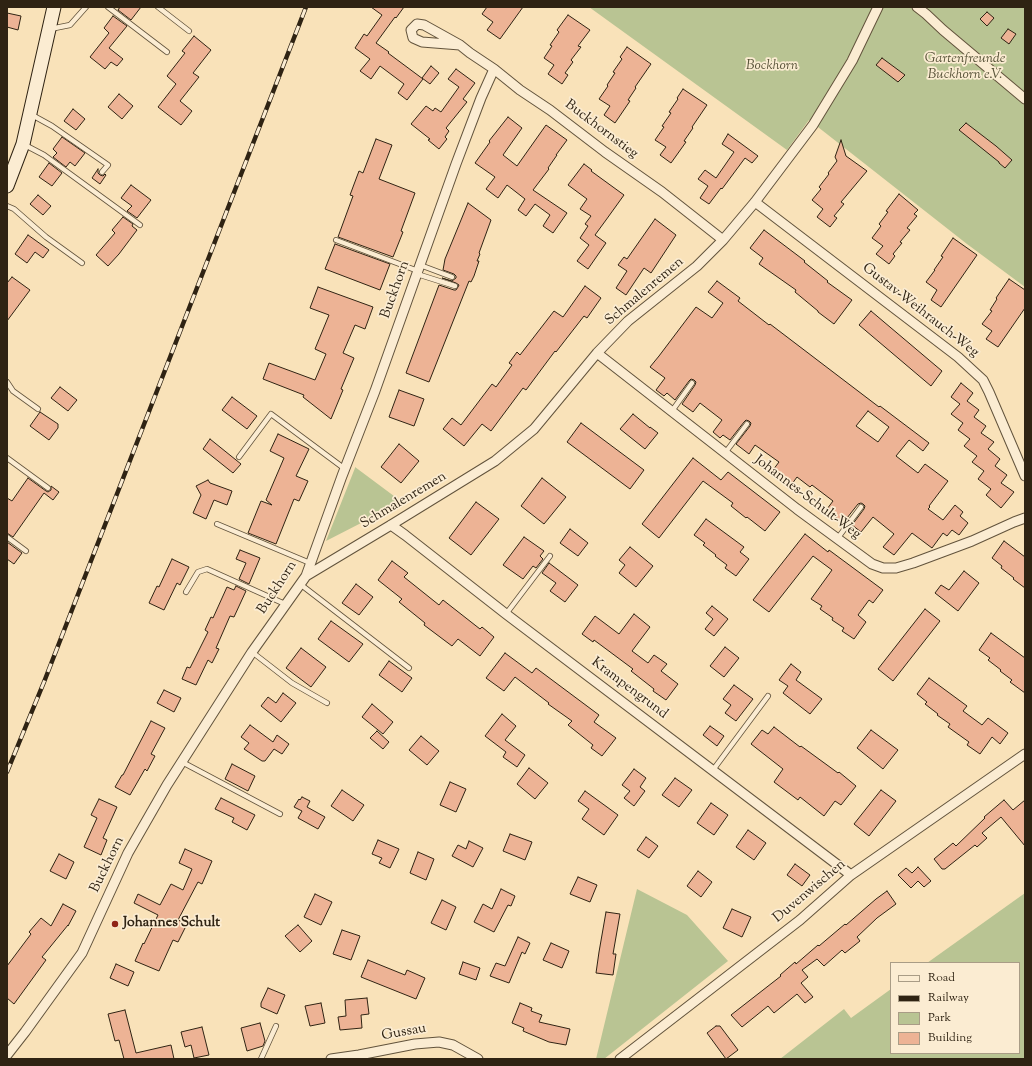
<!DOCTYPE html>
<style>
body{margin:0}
#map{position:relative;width:1032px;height:1066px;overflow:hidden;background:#f9e2b9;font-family:"Sorts Mill Goudy",serif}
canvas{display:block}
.frame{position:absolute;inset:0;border:8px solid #2f2313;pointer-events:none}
.legend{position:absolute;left:890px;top:962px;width:130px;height:92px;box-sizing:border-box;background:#fbecd2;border:1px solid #a99c86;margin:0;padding:5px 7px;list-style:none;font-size:12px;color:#2f2313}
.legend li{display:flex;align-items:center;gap:8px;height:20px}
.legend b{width:20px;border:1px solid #a99c86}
</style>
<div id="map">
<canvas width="1032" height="1066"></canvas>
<div class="frame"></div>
<ul class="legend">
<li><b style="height:5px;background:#fbecd2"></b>Road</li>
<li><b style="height:5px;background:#2f2313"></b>Railway</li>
<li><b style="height:11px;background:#b9c493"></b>Park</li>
<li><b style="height:11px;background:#edb395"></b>Building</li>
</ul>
</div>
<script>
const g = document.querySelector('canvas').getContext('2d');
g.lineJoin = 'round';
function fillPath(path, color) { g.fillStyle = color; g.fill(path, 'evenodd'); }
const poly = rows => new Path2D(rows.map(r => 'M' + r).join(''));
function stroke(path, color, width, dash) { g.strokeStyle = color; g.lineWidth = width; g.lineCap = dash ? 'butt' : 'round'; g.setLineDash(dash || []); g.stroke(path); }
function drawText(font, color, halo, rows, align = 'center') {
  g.font = font + ' "Sorts Mill Goudy",serif'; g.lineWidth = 3.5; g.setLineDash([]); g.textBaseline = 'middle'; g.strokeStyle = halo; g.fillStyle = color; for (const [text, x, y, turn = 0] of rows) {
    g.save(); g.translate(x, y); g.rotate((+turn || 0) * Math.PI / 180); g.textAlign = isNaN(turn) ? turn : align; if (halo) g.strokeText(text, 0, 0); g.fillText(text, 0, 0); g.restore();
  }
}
fillPath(poly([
 [589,7,1025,7,1025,287,967,244,809,120,787,150],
 [355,467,402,502,326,541,355,468],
 [637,889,687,915,728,961,604,1059,596,1059],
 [1025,893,1025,1059,780,1059,844,1009,851,1018,891,989,891,1053,1019,1053,1019,963,927,963]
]), '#b9c493');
const building = poly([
 [120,7,141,7,131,20,118,10,120,7],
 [371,7,404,7,396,18,395,17,376,43,389,52,388,53,423,79,407,100,398,93,404,84,380,66,371,79,360,71,370,59,355,48,364,34,367,36,382,15,371,7],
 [487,7,523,7,500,39,487,30,493,22,482,14,487,7],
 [987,12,994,18,987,26,980,19,987,12],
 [7,13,21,16,18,30,7,27,7,13],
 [568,15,590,30,578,46,581,47,571,60,573,62,565,73,568,75,562,84,548,74,554,65,544,58,552,46,550,45,559,32,557,30,568,15],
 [113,16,127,26,109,48,123,59,117,66,111,62,105,69,90,57,109,33,104,28,113,16],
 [1008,29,1016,34,1009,44,1001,38,1008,29],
 [194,36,211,50,193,73,199,77,180,101,192,111,181,125,158,107,176,84,167,76,185,53,182,51,194,36],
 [627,47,651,64,635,87,636,88,628,100,630,101,615,123,604,115,610,106,599,99,608,86,607,85,615,73,613,72,622,59,620,57,627,47],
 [882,58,905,75,898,82,876,65,882,58],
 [431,66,439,73,430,84,422,78,431,66],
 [456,69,475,83,463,99,467,102,446,128,449,131,445,137,447,139,439,149,428,140,430,139,411,124,426,106,433,111,435,108,441,112,459,87,448,79,456,69],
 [683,89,707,105,692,127,693,128,684,141,686,142,671,163,660,155,666,147,655,140,664,127,662,126,671,113,669,112,678,99,677,98,683,89],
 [119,94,133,106,122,119,108,107,119,94],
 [73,109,85,119,76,130,64,121,73,109],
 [508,117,522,128,503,155,517,166,546,125,567,140,556,155,557,155,548,168,549,169,533,190,567,213,553,233,543,226,550,215,535,204,526,216,518,210,525,199,507,185,498,198,486,189,495,177,475,163,490,142,489,141,508,117],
 [966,123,996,146,1012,160,1005,168,999,163,999,162,959,130,966,123],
 [728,134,758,156,752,163,745,158,722,189,721,188,709,204,700,198,708,186,698,179,705,170,716,178,734,152,722,144,728,134],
 [62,137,85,153,75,166,70,162,66,167,53,157,57,153,53,149,62,137],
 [376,139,392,145,379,179,415,193,401,231,403,232,393,257,338,237,353,196,350,195,359,171,363,173,376,139],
 [841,140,846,156,867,171,841,202,844,204,834,216,837,218,830,227,817,217,823,209,812,200,821,189,819,187,829,174,828,173,837,161,835,157,841,140],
 [49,163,62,173,52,186,39,177,49,163],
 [584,164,592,170,591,171,624,195,606,220,595,235,606,243,588,269,577,261,589,245,580,238,588,226,585,224,591,216,580,209,587,199,568,185,584,164],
 [98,169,98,173,100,175,103,176,105,174,106,175,100,184,92,178,98,169],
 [131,185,151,200,137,218,127,211,132,206,121,198,131,185],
 [899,194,918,210,914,214,917,216,907,228,910,230,900,242,902,243,893,254,895,256,889,264,876,254,883,246,872,238,881,226,879,224,888,212,886,211,899,194],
 [38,195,51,206,43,215,30,204,38,195],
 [468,203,491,220,479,253,480,254,477,261,479,261,474,276,471,282,469,281,429,382,406,373,439,285,454,290,456,290,458,287,459,285,456,283,442,278,452,281,456,278,456,276,454,274,443,270,445,259,468,203],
 [123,217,133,224,132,226,137,230,119,254,108,266,96,255,115,233,112,230,123,217],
 [655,219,676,235,651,273,644,268,626,295,616,288,627,271,618,265,624,257,627,259,655,219],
 [764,230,805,261,804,262,828,281,827,282,852,300,834,324,818,312,818,311,795,292,796,290,759,264,763,258,750,248,764,230],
 [28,235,49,250,43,258,35,252,27,263,15,254,28,235],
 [953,238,977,255,941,307,931,300,937,290,926,282,935,270,934,270,943,257,941,256,953,238],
 [335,244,390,264,380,290,325,269,335,244],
 [12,277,30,290,7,321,7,283,12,277],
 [1009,279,1025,290,1025,308,998,347,986,339,992,331,982,324,992,311,990,310,997,299,996,298,1009,279],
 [717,281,740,298,738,301,769,325,770,324,879,407,880,406,929,443,923,451,909,440,896,456,918,473,925,464,948,481,929,506,930,507,928,509,943,520,955,505,963,512,960,516,968,523,959,535,952,530,947,536,943,533,932,548,912,533,894,555,883,547,894,534,873,517,861,532,852,525,864,509,865,506,863,504,861,503,858,504,843,523,834,516,832,519,824,513,833,501,812,485,810,487,797,477,789,488,770,474,779,462,755,445,749,454,736,444,750,426,751,423,749,421,746,420,744,422,730,440,723,435,720,438,713,432,722,420,700,403,693,412,682,404,695,385,696,382,694,380,691,379,689,381,675,400,667,393,664,396,656,390,665,378,650,367,659,356,696,307,712,318,723,303,708,292,717,281],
 [868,411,889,427,878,442,856,426,868,411],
 [585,286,601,298,587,318,584,316,556,352,555,351,526,390,523,388,491,431,482,424,464,446,443,429,452,418,461,425,492,384,496,387,512,365,509,363,517,352,520,355,554,311,563,317,585,286],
 [318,287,373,307,365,329,355,325,343,353,354,358,341,389,343,390,331,419,303,397,304,395,263,379,269,363,315,380,326,354,315,349,329,315,310,308,318,287],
 [871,311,942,371,931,386,859,325,871,311],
 [961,383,973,393,967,401,979,410,974,417,986,426,981,433,994,442,988,449,1000,459,995,466,1007,475,1001,483,1014,492,1001,508,986,495,991,489,978,479,984,471,972,462,977,456,964,446,970,439,958,430,963,423,951,414,960,404,951,397,961,383],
 [60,387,77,400,68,411,51,398,60,387],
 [399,390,424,399,414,426,389,417,399,390],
 [232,397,257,416,247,429,222,410,232,397],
 [40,412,58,424,58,428,49,440,30,426,40,412],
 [633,414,650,428,650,427,658,433,645,449,620,429,633,414],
 [581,423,644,470,630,489,567,442,581,423],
 [278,434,309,449,296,476,308,481,299,501,294,499,276,544,248,533,261,501,272,505,266,500,284,458,270,451,278,434],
 [210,439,241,464,233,473,203,449,210,439],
 [399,444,419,461,401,483,381,467,399,444],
 [693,458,721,480,728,472,780,512,765,531,747,517,746,518,731,506,733,503,703,481,659,538,642,524,693,458],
 [28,478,46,491,48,492,51,490,51,486,59,492,53,500,44,493,13,537,7,533,7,498,12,501,28,478],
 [542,478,566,497,544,524,521,506,542,478],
 [208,480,210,483,232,491,227,505,214,500,206,519,193,513,201,495,196,486,208,480],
 [476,502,499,519,471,555,449,538,476,502],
 [706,519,744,547,740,552,749,559,736,576,725,568,727,565,715,556,716,555,703,545,705,543,694,535,706,519],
 [570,529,588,543,578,556,560,543,570,529],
 [805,534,828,552,829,550,883,590,873,603,869,600,858,615,866,622,854,639,842,631,844,628,832,620,833,618,820,609,822,606,811,599,832,570,813,556,769,612,753,600,805,534],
 [524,537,544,551,540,556,543,559,536,568,533,566,523,579,503,565,524,537],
 [1004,541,1025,557,1025,588,1013,579,1014,578,1001,568,1002,566,992,558,1004,541],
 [7,542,22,553,14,564,7,559,7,542],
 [630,547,653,566,636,587,619,573,625,565,619,560,630,547],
 [240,550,260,558,249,584,239,579,246,563,236,559,240,550],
 [172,559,189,567,180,585,177,583,164,610,149,603,157,586,159,587,172,559],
 [392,561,408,573,404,577,439,605,443,600,480,629,482,627,494,637,480,656,458,639,452,646,424,625,425,623,399,602,402,599,378,580,392,561],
 [549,563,578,585,565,602,550,591,556,583,542,573,549,563],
 [964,571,979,583,958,611,935,593,941,585,949,590,964,571],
 [356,584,373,597,359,615,342,603,356,584],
 [236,586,246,591,234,617,230,616,216,648,219,649,212,663,208,660,196,685,182,679,187,667,190,668,208,632,205,630,211,617,213,618,227,587,234,590,236,586],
 [712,606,728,619,714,636,705,629,713,619,706,613,712,606],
 [925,609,940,621,893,681,878,669,925,609],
 [634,614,650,627,632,651,648,663,654,655,667,664,661,671,678,684,666,700,653,691,654,689,631,671,633,669,594,640,593,642,582,634,595,616,619,634,634,614],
 [331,621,363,644,349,662,318,639,331,621],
 [991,633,1025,658,1025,693,1010,682,1012,680,1000,671,1001,670,988,660,990,658,979,650,991,633],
 [725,647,739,658,724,677,710,666,725,647],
 [301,648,326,667,311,687,286,668,301,648],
 [505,653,532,673,536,668,599,715,594,722,616,738,602,756,591,748,593,745,568,725,572,721,548,704,549,703,515,677,504,691,486,678,505,653],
 [389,661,412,678,402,692,379,675,389,661],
 [791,664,801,672,796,680,822,699,810,714,783,693,788,686,779,680,791,664],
 [929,678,967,706,963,711,982,725,988,718,1008,733,1000,744,992,737,980,754,967,745,969,742,948,727,950,724,937,715,938,714,925,704,927,702,917,694,929,678],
 [734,685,753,699,736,721,725,713,731,705,723,699,734,685],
 [164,690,181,698,174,712,157,703,164,690],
 [283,693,296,703,281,722,261,706,268,697,276,703,283,693],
 [372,704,393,722,383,734,362,717,372,704],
 [502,714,516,726,505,740,525,755,517,767,503,757,506,752,485,736,502,714],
 [151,721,165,728,151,754,155,756,147,771,145,769,130,795,115,787,122,775,123,775,151,721],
 [250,725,273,742,277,735,289,744,282,754,274,749,265,761,262,761,244,749,249,743,241,737,250,725],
 [710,726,724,736,717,746,703,735,710,726],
 [774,727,800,747,801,746,838,773,839,772,856,786,841,805,835,801,824,816,800,797,798,800,774,782,783,769,751,744,762,730,768,734,774,727],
 [871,730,898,750,883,769,857,748,871,730],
 [377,731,389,742,383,749,370,738,377,731],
 [421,736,439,751,427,765,409,750,421,736],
 [232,764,255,776,248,791,225,779,232,764],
 [529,768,548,783,535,799,517,784,529,768],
 [634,769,646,778,640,787,645,791,634,806,624,798,630,791,622,785,634,769],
 [675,778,692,790,679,807,662,795,675,778],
 [450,782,466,789,456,812,440,805,450,782],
 [342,790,364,805,353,821,331,806,342,790],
 [881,790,896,801,869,836,854,824,881,790],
 [585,791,618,815,604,835,582,819,589,809,578,801,585,791],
 [302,797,310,801,307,807,325,817,318,829,298,818,302,811,294,807,299,799,300,800,302,797],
 [221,798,255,815,247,830,232,822,234,818,215,809,221,798],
 [99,799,117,807,103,838,107,840,101,855,84,847,97,818,91,815,99,799],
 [1004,800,1013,810,1025,800,1025,846,1001,817,982,833,987,838,977,847,975,845,945,869,942,869,934,859,953,843,956,846,985,818,984,817,1004,800],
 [711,803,728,815,714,835,697,823,711,803],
 [748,830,766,843,754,860,736,847,748,830],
 [510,834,532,842,525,860,503,851,510,834],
 [646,837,658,846,649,858,637,850,646,837],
 [378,840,399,849,390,868,379,863,382,858,372,854,378,840],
 [469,841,483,848,473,867,452,856,458,845,466,849,469,841],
 [185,849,212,861,202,884,198,882,178,920,187,924,178,942,173,940,159,971,135,961,143,943,144,944,158,915,134,903,138,894,160,905,171,884,183,890,192,869,179,863,185,849],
 [418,852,434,859,426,880,410,873,418,852],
 [59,854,74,862,66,879,50,871,59,854],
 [795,864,810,875,802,886,787,875,795,864],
 [918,867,931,881,924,887,918,881,911,888,898,875,906,868,912,873,918,867],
 [698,871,712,882,701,897,687,886,698,871],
 [578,877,597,885,590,902,570,894,578,877],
 [501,889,515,896,511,906,508,905,494,932,474,922,483,904,492,909,501,889],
 [887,891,896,904,877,918,857,937,860,941,845,953,842,950,824,966,817,959,802,970,808,977,801,983,813,997,805,1003,797,994,774,1013,768,1006,742,1027,731,1015,781,976,780,975,795,962,796,964,818,945,819,946,845,924,846,925,876,899,887,891],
 [315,894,332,902,321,925,304,917,315,894],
 [442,900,456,907,446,930,431,923,442,900],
 [63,904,76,911,68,926,68,925,42,957,46,960,14,1004,7,998,7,966,31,934,29,932,41,918,51,926,63,904],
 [732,909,751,917,742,937,723,928,732,909],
 [606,912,620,914,613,954,616,954,613,975,596,973,599,952,606,912],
 [298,925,312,941,300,952,285,936,298,925],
 [342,930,360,936,351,960,333,954,342,930],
 [518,937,530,943,525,954,522,952,509,983,490,976,496,963,505,966,518,937],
 [551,943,569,951,562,968,543,960,551,943],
 [368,960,405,975,407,970,425,978,416,999,361,977,368,960],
 [463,962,480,968,476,980,459,974,463,962],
 [116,964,134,972,128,986,110,978,116,964],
 [268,988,285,995,277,1014,261,1007,261,1003,268,988],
 [367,998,369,1014,361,1015,362,1028,340,1030,338,1017,346,1016,345,1000,367,998],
 [321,1003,325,1023,310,1026,305,1006,321,1003],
 [520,1003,532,1008,531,1011,542,1015,539,1022,570,1029,566,1045,549,1042,523,1031,524,1028,512,1023,520,1003],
 [125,1010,136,1053,171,1045,174,1059,124,1059,119,1040,115,1041,108,1014,125,1010],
 [260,1023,265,1041,263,1046,247,1051,241,1028,260,1023],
 [716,1026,720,1026,738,1050,726,1059,707,1033,716,1026],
 [202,1027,209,1055,194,1058,191,1045,185,1047,181,1032,202,1027]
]);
fillPath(building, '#edb395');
stroke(building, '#2f2313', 1);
const lane = poly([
 [108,7,167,52],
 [158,7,189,31],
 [50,29,70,25,86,7],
 [32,115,52,126,108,165,102,172],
 [23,144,44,155,140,225],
 [7,206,14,209,46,237,82,263],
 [336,240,418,271],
 [420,265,452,277],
 [417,274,455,286],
 [7,382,13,391,38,409],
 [672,411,692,383],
 [725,453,747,424],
 [239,457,271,414,345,469],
 [7,458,48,488],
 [217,524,310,563],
 [7,537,26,551],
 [837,539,861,507],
 [300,584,374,641,409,668],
 [186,592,198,572,207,569,285,604],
 [506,614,550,556],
 [252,652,292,683,327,703],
 [182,762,280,814],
 [713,770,768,696],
 [261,1059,276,1026]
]);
const street = poly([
 [917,7,926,14,943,30,1025,99],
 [460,45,422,42,413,38,411,30,417,24,424,25,460,45,470,53,494,69,520,90,550,110,605,152,662,192,723,240],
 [755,202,958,357,983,380,989,392,1025,476],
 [597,353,797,509,872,564,883,568,896,568,913,563,972,541,1014,522,1025,518],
 [391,525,405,535,506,614,851,875],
 [306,576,391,525,495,461,534,429,597,353,628,321,697,266,723,240,755,202,813,125,852,61,878,7],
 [7,1055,25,1032,82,953,128,853,167,785,252,652,306,576,342,476,375,391,456,164,481,98,494,69],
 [331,1059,359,1055,415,1044,439,1042,453,1045,478,1059],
 [620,1059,800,920,851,875,1025,754]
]);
const secondary = poly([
 [7,186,23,144,54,7]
]);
stroke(lane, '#62533c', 6);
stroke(street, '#62533c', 11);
stroke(secondary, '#2f2313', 15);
stroke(lane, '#fbecd2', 4.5);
stroke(street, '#fbecd2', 9);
stroke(secondary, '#fbecd2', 13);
const rail = poly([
 [7,772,44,682,306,7]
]);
stroke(rail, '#2f2313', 4.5);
stroke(rail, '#fbecd2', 3, [9]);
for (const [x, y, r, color] of [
 [115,924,4,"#8f2418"]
]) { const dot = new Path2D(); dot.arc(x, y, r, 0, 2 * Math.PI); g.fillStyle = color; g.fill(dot); stroke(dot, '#fbecd2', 1.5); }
drawText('italic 14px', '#585339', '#fbecd2', [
 ["Gartenfreunde",965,60],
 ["Buckhorn e.V.",965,76],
 ["Bockhorn",772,67]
]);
drawText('14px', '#2f2313', '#fbecd2', [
 ["Buckhornstieg",601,130,37],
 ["Buckhorn",396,290,-70],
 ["Schmalenremen",645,292,-40],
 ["Gustav-Weihrauch-Weg",920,311,38],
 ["Johannes-Schult-Weg",807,498,37],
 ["Schmalenremen",404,501,-31],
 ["Buckhorn",278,588,-57],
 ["Krampengrund",629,689,37],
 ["Buckhorn",108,865,-64],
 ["Duvenwischen",810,892,-40],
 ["Gussau",404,1033,-10]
]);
drawText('bold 14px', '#2f2313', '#fbecd2', [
 ["Johannes Schult",123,924]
], 'left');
</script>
